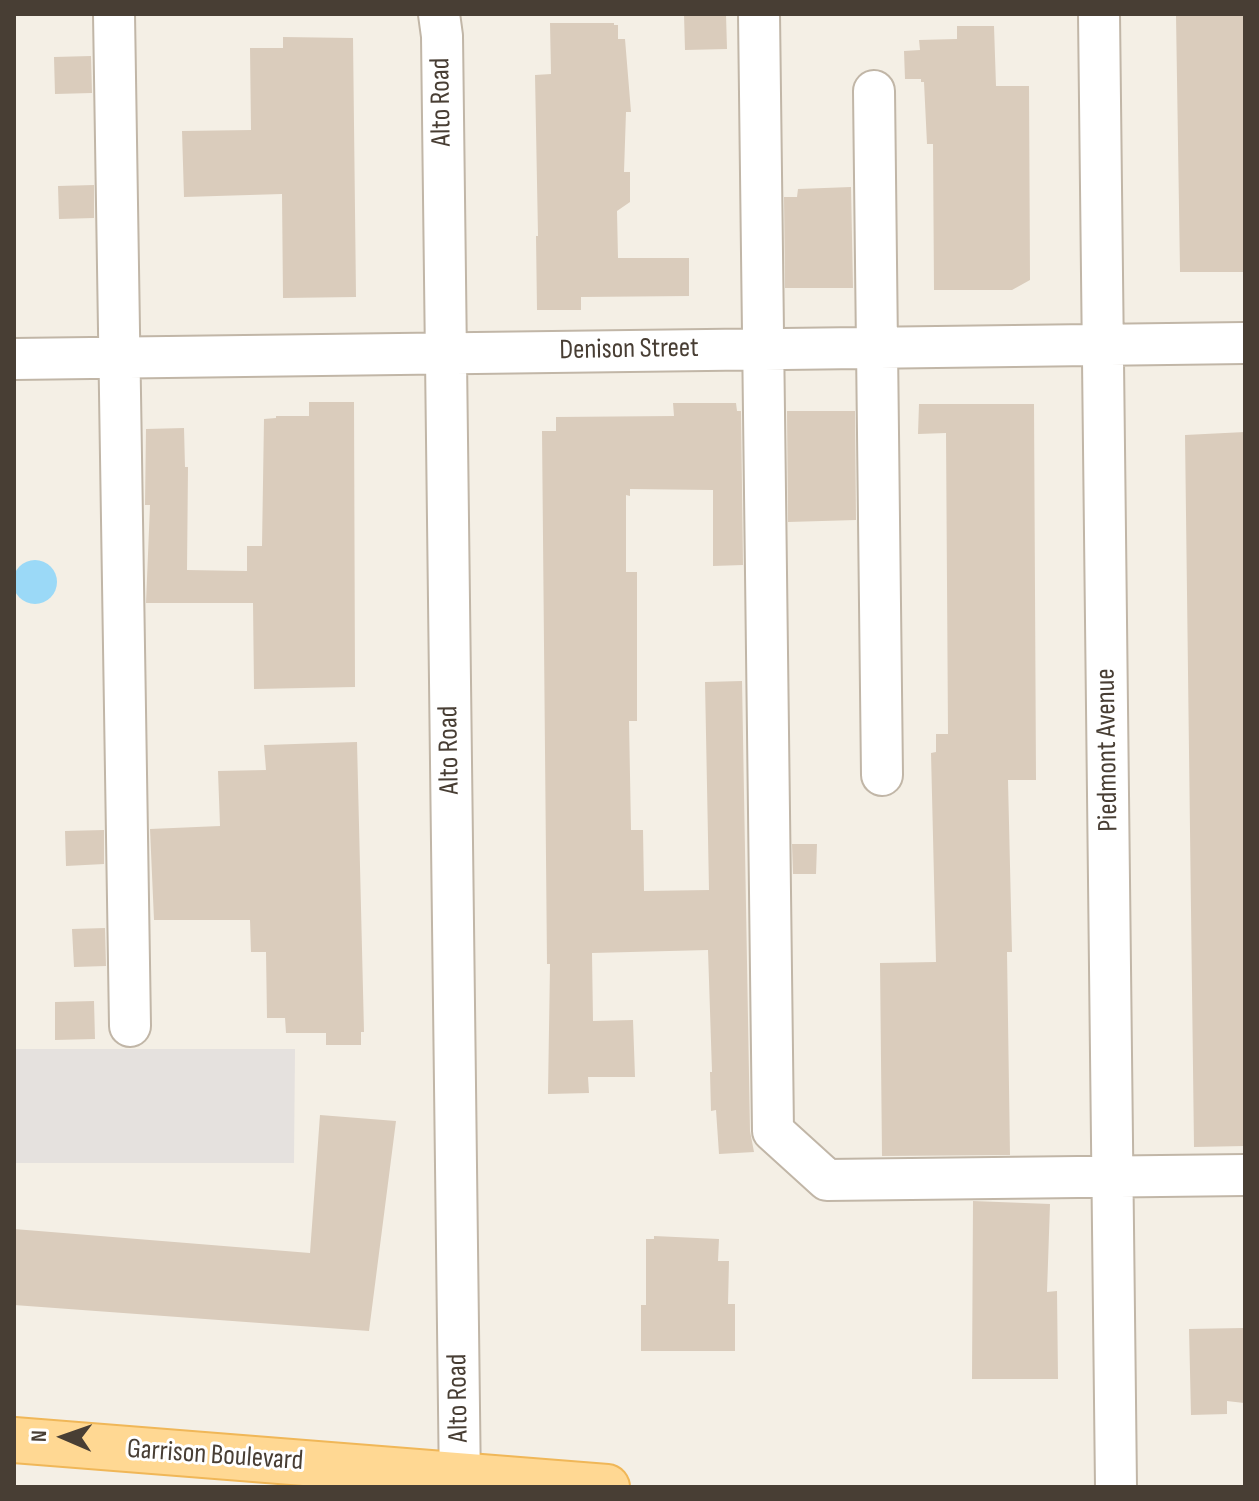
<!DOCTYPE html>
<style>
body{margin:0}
#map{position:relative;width:1259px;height:1501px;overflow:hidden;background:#f4efe5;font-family:"Sofia Sans Condensed",sans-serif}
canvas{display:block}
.frame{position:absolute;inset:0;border:16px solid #483e34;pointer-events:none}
.north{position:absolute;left:24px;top:1397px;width:80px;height:80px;-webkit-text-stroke:6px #fff;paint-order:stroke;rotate:272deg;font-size:22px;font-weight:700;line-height:32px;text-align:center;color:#483e34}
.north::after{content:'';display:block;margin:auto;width:28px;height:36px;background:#483e34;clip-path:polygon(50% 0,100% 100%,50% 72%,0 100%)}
</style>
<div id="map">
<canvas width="1259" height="1501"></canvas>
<div class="frame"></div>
<div class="north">N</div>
</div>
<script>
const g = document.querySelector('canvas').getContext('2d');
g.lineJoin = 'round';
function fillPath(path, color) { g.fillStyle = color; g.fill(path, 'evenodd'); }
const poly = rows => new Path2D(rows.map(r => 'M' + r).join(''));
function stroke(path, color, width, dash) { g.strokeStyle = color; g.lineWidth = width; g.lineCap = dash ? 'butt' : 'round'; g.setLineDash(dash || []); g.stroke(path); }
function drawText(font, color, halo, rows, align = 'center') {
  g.font = font + ' "Sofia Sans Condensed",sans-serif'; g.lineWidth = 6; g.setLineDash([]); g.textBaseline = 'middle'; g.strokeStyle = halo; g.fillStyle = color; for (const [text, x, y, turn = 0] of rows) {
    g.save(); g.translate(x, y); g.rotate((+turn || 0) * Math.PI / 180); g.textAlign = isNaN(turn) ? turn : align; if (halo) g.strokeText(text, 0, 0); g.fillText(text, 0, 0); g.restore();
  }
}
fillPath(poly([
 [14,1049,295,1049,294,1163,14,1163]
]), '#e5e1de');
fillPath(poly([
 '13 582a22 22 0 1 1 44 0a22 22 0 1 1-44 0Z'
]), '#9bd9f7');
fillPath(poly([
 [684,14,726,14,727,49,685,50],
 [1245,14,1245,272,1180,272,1176,15],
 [550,23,614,23,614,25,618,25,618,39,625,39,631,112,626,112,624,172,630,172,630,202,617,211,618,258,689,258,689,296,581,297,581,310,537,310,536,236,538,236,535,75,551,74],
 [957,26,994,26,996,86,1029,86,1030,280,1012,290,934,290,933,144,927,144,924,82,921,82,921,79,905,79,904,51,920,50,919,40,957,39],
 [283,37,353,38,356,297,283,298,282,194,184,197,182,131,251,130,250,48,283,48],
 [91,56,92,93,55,94,54,57],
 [94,185,94,218,59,219,58,186],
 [851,187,853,288,785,288,784,197,797,197,798,189],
 [309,402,354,402,355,687,254,689,253,603,146,603,150,505,145,505,146,429,184,428,185,467,188,467,187,570,247,571,247,546,262,546,264,419,276,418,276,416,309,416],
 [673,403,736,403,737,411,741,411,743,565,713,566,713,490,630,489,630,496,626,495,626,572,637,572,637,721,629,721,631,830,643,830,644,891,709,890,705,682,742,681,750,1131,754,1152,719,1154,716,1110,711,1111,710,1072,712,1072,708,950,592,953,593,1021,633,1020,635,1077,588,1077,589,1093,548,1094,550,964,547,964,542,431,556,431,556,417,674,416],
 [919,404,1034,404,1036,780,1008,780,1012,952,1007,952,1010,1155,882,1156,880,963,936,962,931,753,936,752,936,734,948,734,946,433,918,434],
 [787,411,855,411,856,520,788,522],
 [1245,432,1245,1146,1194,1147,1185,435],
 [357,742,364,1032,361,1032,361,1045,326,1045,326,1033,286,1033,285,1018,267,1018,266,952,251,952,250,920,154,920,150,829,220,826,218,771,266,770,264,745],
 [104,830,104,864,66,866,65,831],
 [792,844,817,844,816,874,793,874],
 [105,928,106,966,74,967,72,929],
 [94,1001,95,1039,55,1040,55,1002],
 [320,1115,396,1121,369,1331,14,1305,14,1229,310,1253],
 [973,1201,1050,1204,1047,1292,1057,1291,1058,1379,972,1379],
 [654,1236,719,1239,718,1261,729,1261,728,1304,735,1304,735,1351,641,1351,641,1305,646,1305,646,1239,654,1239],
 [1243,1328,1244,1403,1227,1401,1227,1414,1191,1415,1189,1329]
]), '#daccbc');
const minor = poly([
 [114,14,130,1026],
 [439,14,442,36,460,1487],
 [759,14,773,1131,827,1180,1245,1175],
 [1099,14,1116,1487],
 [874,91,882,775],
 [14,359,1245,343]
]);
const major = poly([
 [14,1440,607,1487]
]);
stroke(minor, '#c1b6a7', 44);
stroke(major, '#f0b758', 48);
stroke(minor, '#fff', 40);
stroke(major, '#ffd893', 44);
drawText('28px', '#483e34', '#fff', [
 ["Alto Road",442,102,-91],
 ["Denison Street",629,350,-1],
 ["Alto Road",450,750,-91],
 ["Piedmont Avenue",1108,750,-91],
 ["Alto Road",459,1398,-91],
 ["Garrison Boulevard",215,1456,4]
]);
</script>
